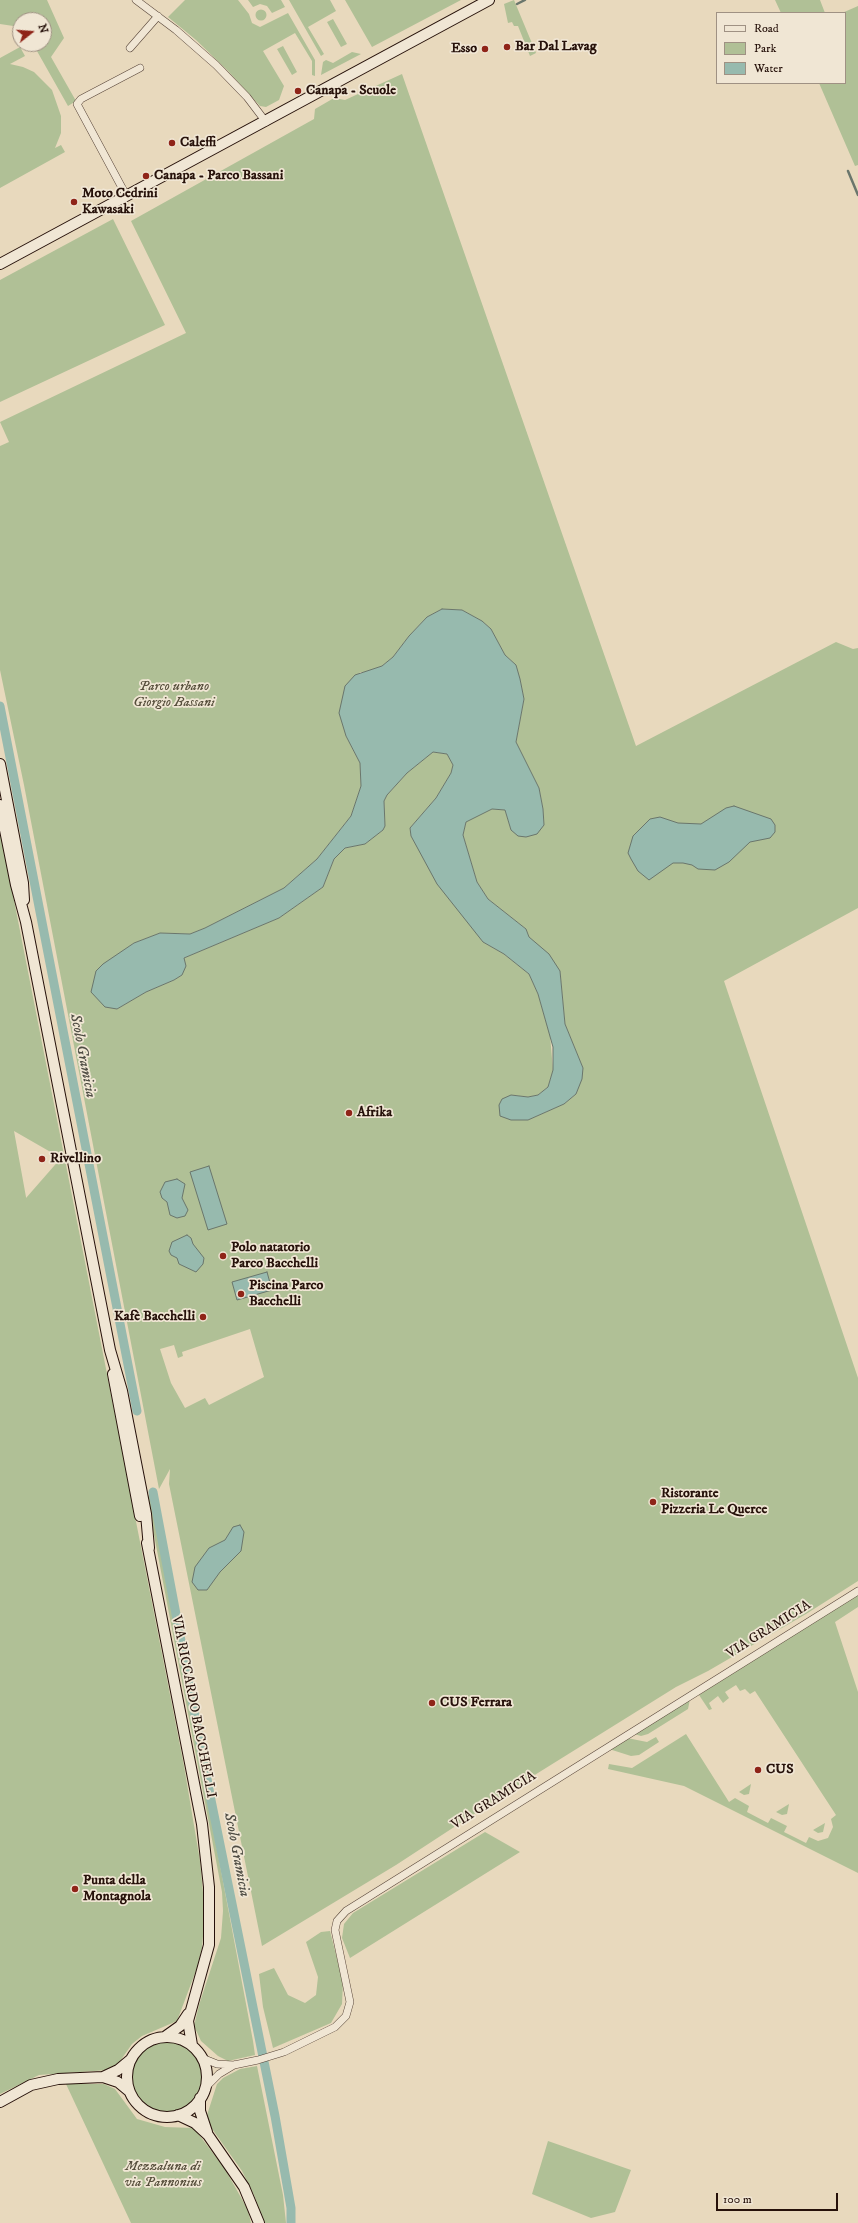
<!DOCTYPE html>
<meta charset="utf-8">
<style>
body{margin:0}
#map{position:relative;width:858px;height:2223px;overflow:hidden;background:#e8d9bd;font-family:"IM FELL DW Pica",serif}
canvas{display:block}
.legend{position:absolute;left:716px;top:12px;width:130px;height:72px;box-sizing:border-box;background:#f0e6d4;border:1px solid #9f9183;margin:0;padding:5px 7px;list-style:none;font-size:12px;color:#26110a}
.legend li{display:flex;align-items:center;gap:8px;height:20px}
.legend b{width:20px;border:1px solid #9f9183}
.north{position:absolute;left:12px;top:12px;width:40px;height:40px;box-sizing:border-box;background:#f0e6d4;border:1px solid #9f9183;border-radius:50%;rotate:73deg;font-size:11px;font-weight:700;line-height:16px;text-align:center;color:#26110a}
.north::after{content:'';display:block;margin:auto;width:14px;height:18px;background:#8f2418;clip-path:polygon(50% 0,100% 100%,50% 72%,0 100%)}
.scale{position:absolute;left:716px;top:2193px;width:122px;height:18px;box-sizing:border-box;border:2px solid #26110a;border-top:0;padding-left:5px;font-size:12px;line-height:14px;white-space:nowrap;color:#26110a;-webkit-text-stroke:3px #f0e6d4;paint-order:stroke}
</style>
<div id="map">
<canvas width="858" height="2223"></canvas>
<ul class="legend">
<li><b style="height:5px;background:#f0e6d4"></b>Road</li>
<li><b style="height:11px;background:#b0c096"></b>Park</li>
<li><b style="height:11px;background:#97baae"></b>Water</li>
</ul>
<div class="north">N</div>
<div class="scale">100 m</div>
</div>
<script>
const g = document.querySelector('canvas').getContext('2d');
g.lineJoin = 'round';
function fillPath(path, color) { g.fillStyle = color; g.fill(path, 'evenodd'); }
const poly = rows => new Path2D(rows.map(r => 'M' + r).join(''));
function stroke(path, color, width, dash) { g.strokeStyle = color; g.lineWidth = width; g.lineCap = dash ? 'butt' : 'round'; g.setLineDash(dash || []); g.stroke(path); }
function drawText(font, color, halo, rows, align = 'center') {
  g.font = font + ' "IM FELL DW Pica",serif'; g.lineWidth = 3.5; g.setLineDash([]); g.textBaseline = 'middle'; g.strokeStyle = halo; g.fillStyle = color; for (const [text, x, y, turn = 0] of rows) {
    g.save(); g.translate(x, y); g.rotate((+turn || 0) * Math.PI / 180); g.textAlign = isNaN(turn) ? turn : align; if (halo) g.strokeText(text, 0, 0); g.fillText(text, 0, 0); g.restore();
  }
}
fillPath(poly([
 [0,0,47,0,64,38,51,57,76,101,68,106,33,44,44,44,44,20,20,20,20,27,0,24],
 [185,0,238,0,249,14,252,23,260,27,288,13,315,60,315,76,312,75,312,61,295,33,263,51,284,86,279,100,266,107,260,106,228,71,196,40,168,17],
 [248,0,281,0,285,7,272,13,267,6,260,4,253,7],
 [289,0,330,0,336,11,308,27,324,54,321,56],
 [345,0,461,0,372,47],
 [514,0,536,53,530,56,518,26,514,26,512,22,508,23,504,4],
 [775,0,820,0,825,13,781,13],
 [858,6,858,165,855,166,819,83,845,83,845,13,842,13],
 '255.5 15a5.5 5.5 0 1 1 11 0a5.5 5.5 0 1 1-11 0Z',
 [333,19,347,44,341,47,327,22],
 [283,46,297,72,292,75,277,49],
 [20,47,25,56,10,64,23,67,34,72,52,90,61,116,61,133,55,148,61,145,65,152,0,188,0,58],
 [352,52,361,54,321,75,323,62,326,60,333,63],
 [402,74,636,746,836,642,853,649,858,648,858,908,724,981,858,1378,858,1581,806,1614,708,1671,676,1687,517,1786,396,1865,262,1946,169,1484,170,1469,159,1489,24,785,0,670,0,446,9,442,0,422,186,333,131,221,314,119,315,109,334,98,345,100],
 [442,609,462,610,482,621,491,629,505,655,516,665,524,699,516,742,539,788,543,809,544,825,511,830,505,810,492,809,466,822,463,835,477,882,488,899,526,929,529,937,560,971,565,1024,583,1068,576,1094,564,1104,528,1120,511,1095,528,1097,538,1095,548,1087,553,1070,550,1035,538,994,529,974,504,954,483,942,411,836,410,828,436,798,451,773,453,765,447,754,433,752,407,773,387,795,384,801,385,819,383,830,365,844,345,848,334,859,323,887,279,918,184,958,182,975,174,980,146,992,117,1009,96,971,134,943,160,933,190,934,205,928,284,888,317,859,351,816,361,786,360,763,346,736,360,672,368,672,382,666,393,657,409,636,427,617],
 [250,1329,264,1377,209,1405,205,1398,185,1408,171,1383,160,1349,174,1345,178,1358,183,1356,182,1352],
 [113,219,165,325,0,402,0,280],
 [0,829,184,1766,200,1861,205,1913,202,1948,197,1968,177,2021,142,2036,132,2044,118,2064,108,2070,39,2075,0,2094],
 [14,1131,61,1158,26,1198,26,1197],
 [150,1493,253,2041,255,2055,228,2061,218,2056,201,2041,194,2026,199,2005,221,1938,223,1911,222,1892,147,1498],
 [858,1594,858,1607,835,1622,858,1692,858,1873,684,1786,608,1769,609,1764,632,1768,686,1734,729,1802,735,1798,749,1806,747,1812,768,1823,771,1818,787,1826,784,1832,806,1843,809,1837,818,1841,828,1838,833,1827,831,1819,836,1815,755,1691,750,1694,745,1689,740,1691,736,1685,725,1692,729,1698,723,1703,718,1696,709,1703,712,1709,709,1710,699,1695],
 [690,1699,688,1709,648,1734,641,1736,634,1734],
 [656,1737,659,1742,639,1755,631,1756,609,1749,627,1738,647,1742],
 [751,1784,749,1794,744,1795,739,1792],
 [789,1804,787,1814,782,1815,776,1812],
 [825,1823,823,1832,818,1833,813,1830],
 [485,1832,520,1852,350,1958,342,1938,344,1924,353,1913],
 [330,1931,343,1982,342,2004,331,2023,273,2048,263,2007,259,1974,274,1968,288,1995,305,2003,316,1995,318,1977,306,1942,321,1932],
 '132 2077a35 35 0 1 1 70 0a35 35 0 1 1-70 0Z',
 [257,2066,283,2195,286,2223,264,2223,254,2195,242,2171,210,2126,207,2115,217,2084,223,2078,240,2069],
 [66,2084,104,2084,115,2089,137,2119,165,2127,194,2128,225,2169,248,2210,251,2223,131,2223],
 [548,2141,631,2170,615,2212,591,2218,532,2194]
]), '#b0c096');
const water = poly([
 [442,609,462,610,482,621,491,629,505,655,516,665,520,679,524,699,516,742,539,788,543,809,544,825,537,834,526,837,518,836,511,830,505,810,492,809,466,822,463,835,477,882,488,899,526,929,529,937,549,954,560,971,565,1024,583,1068,582,1079,576,1094,564,1104,528,1120,511,1120,500,1116,499,1105,502,1099,511,1095,528,1097,538,1095,548,1087,553,1070,553,1047,538,994,529,974,504,954,483,942,437,884,411,836,410,828,436,798,451,773,453,765,447,754,433,752,407,773,387,795,384,801,385,826,383,830,365,844,345,848,334,859,323,887,279,918,184,958,186,966,182,975,174,980,146,992,117,1009,105,1007,91,992,96,971,103,964,134,943,160,933,190,934,205,928,284,888,317,859,351,816,361,786,360,763,346,736,339,713,345,686,355,675,382,666,393,657,409,636,427,617,442,609],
 [734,806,771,819,775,825,775,832,770,838,750,842,729,862,715,870,698,869,692,865,683,863,673,863,649,880,638,871,631,859,628,853,633,836,650,819,660,817,678,823,701,824,726,808,734,806],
 [209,1166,227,1224,208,1230,190,1172,209,1166],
 [177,1179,185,1184,182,1198,188,1210,185,1216,177,1218,170,1215,167,1202,162,1198,160,1192,165,1182,177,1179],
 [187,1235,191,1238,193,1244,204,1258,203,1264,196,1272,179,1264,177,1258,171,1255,169,1251,172,1242,187,1235],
 [267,1272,272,1290,237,1300,232,1282,267,1272],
 [240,1525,244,1532,241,1551,220,1572,207,1590,198,1590,192,1582,195,1567,209,1548,225,1540,233,1527,240,1525]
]);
fillPath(water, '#97baae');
stroke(water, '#6a766c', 1);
stroke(poly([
 [517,4,525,0],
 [848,171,858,195]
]), '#6a766c', 2.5);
stroke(poly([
 [0,706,137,1411],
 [153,1492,211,1800,275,2116,291,2208,291,2223]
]), '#97baae', 9);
const street = poly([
 [136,0,176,30,216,65,247,97,266,122],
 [130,48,158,16],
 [127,197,77,104,81,99,140,68],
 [202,2058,217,2064,234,2065,258,2060,284,2052,335,2027,346,2016,350,2002,335,1930,337,1921,346,1911,858,1591],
 [205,2088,219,2074,234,2065]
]);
const secondary = poly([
 [0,264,489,0],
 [0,764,23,883,24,900],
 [0,805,16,885,26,922,110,1350,122,1391,146,1514,149,1548],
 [113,1374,140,1516],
 [147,1543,202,1824,209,1887,209,1945,188,2021,192,2045],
 [166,2036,180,2026,188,2014],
 '127 2077a40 40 0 1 1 80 0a40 40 0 1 1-80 0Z',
 [103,2077,118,2070,130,2060],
 [200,2098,200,2111,207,2132],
 [0,2102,31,2085,58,2079,103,2077,118,2082,130,2092],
 [178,2115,195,2123,208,2135,244,2187,259,2223]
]);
stroke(street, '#564337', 8);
stroke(secondary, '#26110a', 12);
stroke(street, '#f0e6d4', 7);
stroke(secondary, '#f0e6d4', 10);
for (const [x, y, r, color] of [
 [507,47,4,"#8f2418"],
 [485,49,4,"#8f2418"],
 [298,91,4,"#8f2418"],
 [172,143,4,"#8f2418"],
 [146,176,4,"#8f2418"],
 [74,202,4,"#8f2418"],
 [349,1113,4,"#8f2418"],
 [42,1159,4,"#8f2418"],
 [223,1256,4,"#8f2418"],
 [241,1294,4,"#8f2418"],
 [203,1317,4,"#8f2418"],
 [653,1502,4,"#8f2418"],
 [432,1703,4,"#8f2418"],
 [758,1770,4,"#8f2418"],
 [75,1889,4,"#8f2418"]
]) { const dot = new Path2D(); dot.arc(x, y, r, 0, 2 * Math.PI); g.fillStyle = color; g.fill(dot); stroke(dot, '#f0e6d4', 1.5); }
drawText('bold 14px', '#26110a', '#f0e6d4', [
 ["Bar Dal Lavag",515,47],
 ["Esso",477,49,"right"],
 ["Canapa - Scuole",306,91],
 ["Caleffi",180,143],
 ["Canapa - Parco Bassani",154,176],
 ["Moto Cedrini",82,194],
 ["Kawasaki",82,210],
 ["Afrika",357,1113],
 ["Rivellino",50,1159],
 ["Polo natatorio",231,1248],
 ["Parco Bacchelli",231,1264],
 ["Piscina Parco",249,1286],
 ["Bacchelli",249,1302],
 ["Kafè Bacchelli",195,1317,"right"],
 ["Ristorante",661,1494],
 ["Pizzeria Le Querce",661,1510],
 ["CUS Ferrara",440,1703],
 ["CUS",766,1770],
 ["Punta della",83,1881],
 ["Montagnola",83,1897]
], 'left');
drawText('italic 14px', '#564e3b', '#f0e6d4', [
 ["Parco urbano",174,687],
 ["Giorgio Bassani",174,703],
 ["Mezzaluna di",163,2167],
 ["via Pannonius",163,2183]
]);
drawText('14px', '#26110a', '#f0e6d4', [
 ["VIA GRAMICIA",769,1630,-32],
 ["VIA RICCARDO BACCHELLI",193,1707,79],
 ["VIA GRAMICIA",494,1801,-32]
]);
drawText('italic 15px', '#4e4c43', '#f0e6d4', [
 ["Scolo Gramicia",82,1056,79],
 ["Scolo Gramicia",236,1855,79]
]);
</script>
